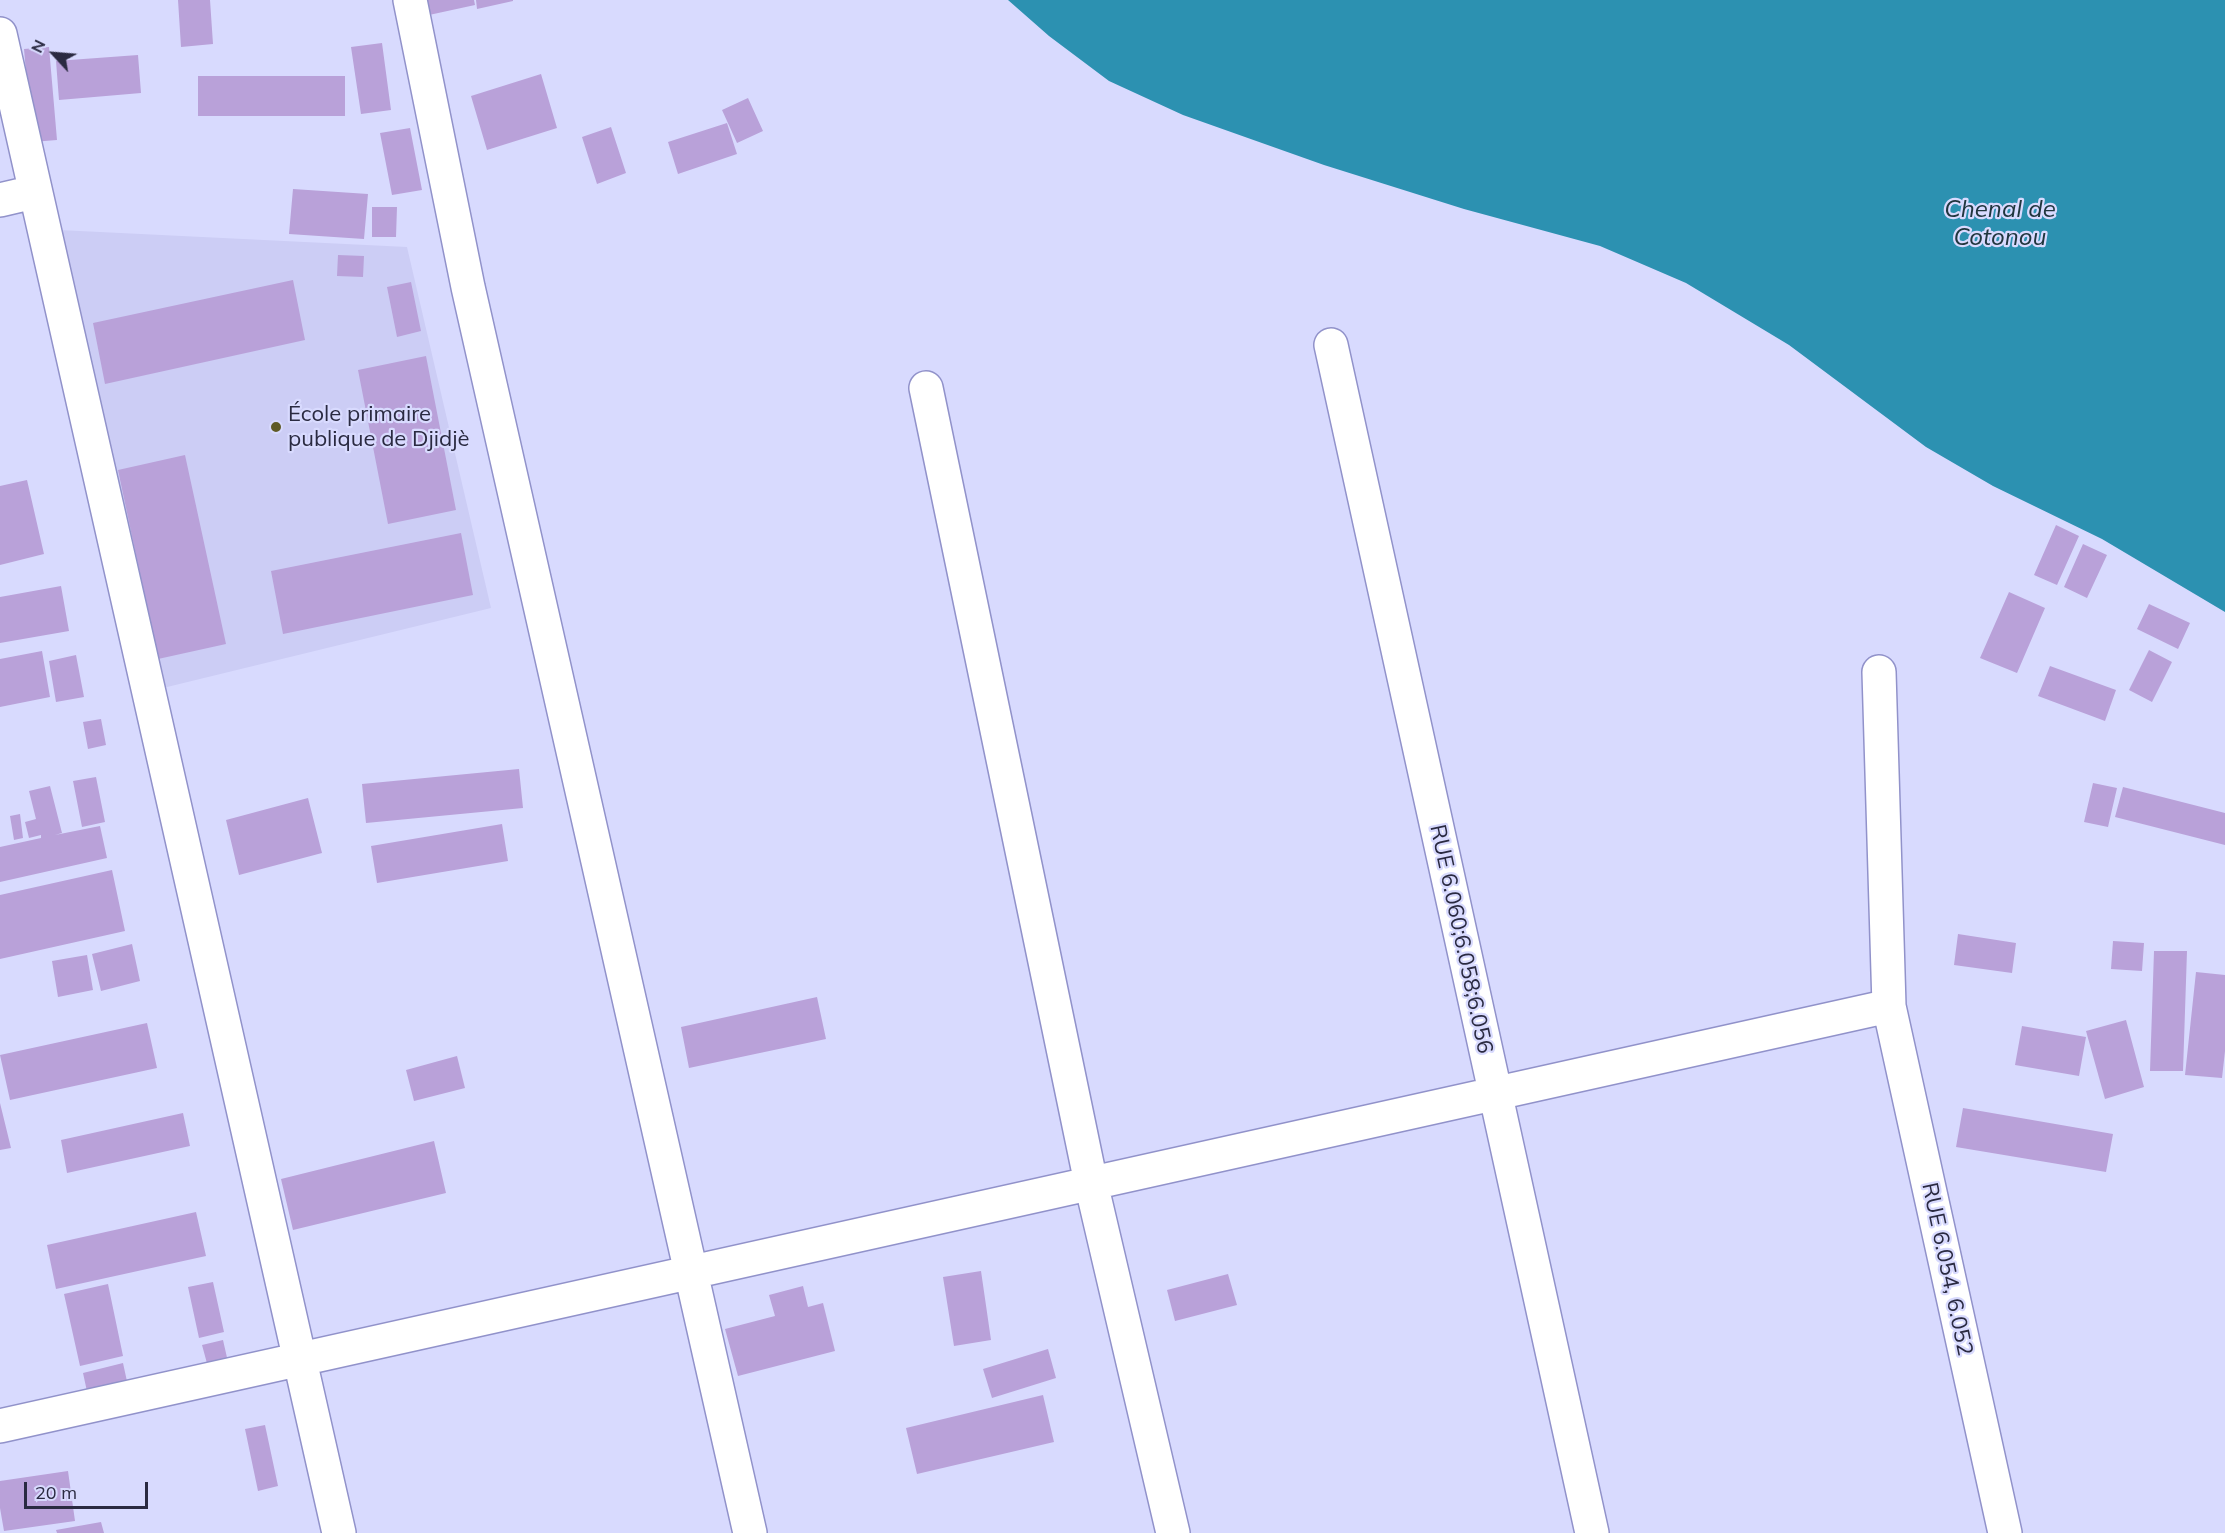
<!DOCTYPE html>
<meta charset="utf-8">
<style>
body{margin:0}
#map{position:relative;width:2225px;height:1533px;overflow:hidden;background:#d8dafe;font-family:Mulish,sans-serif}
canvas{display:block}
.north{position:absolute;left:24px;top:24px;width:60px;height:60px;-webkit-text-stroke:4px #d8dafe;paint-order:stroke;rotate:296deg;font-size:16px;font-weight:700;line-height:24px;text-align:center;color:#2a2a41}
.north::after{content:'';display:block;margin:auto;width:21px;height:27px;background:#2a2a41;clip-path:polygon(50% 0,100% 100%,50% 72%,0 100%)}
.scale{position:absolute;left:24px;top:1482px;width:124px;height:27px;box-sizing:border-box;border:3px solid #2a2a41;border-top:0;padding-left:8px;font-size:18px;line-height:21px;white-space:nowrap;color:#2a2a41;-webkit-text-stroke:4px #d8dafe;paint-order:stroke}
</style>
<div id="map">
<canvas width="2225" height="1533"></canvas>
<div class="north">N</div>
<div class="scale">20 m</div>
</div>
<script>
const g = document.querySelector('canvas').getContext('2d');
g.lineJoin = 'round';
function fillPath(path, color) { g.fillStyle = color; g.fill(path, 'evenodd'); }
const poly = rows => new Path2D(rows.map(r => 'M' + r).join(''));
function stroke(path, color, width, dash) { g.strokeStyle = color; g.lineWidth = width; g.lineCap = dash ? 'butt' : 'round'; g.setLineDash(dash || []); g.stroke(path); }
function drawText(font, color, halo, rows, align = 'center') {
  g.font = font + ' Mulish,sans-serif'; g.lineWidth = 4.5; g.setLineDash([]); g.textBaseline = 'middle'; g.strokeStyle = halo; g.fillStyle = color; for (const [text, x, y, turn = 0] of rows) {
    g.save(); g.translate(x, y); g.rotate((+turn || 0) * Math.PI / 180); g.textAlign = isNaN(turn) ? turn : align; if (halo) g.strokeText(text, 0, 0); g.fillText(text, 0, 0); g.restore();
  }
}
fillPath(poly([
 [59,230,407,247,491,608,163,688]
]), '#cccdf5');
fillPath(poly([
 [1008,0,2225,0,2225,612,2102,539,1993,486,1926,447,1789,345,1686,283,1600,246,1464,209,1324,165,1183,115,1109,81,1049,36]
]), '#2c91b1');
fillPath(poly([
 [178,0,210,0,213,44,181,47],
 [426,0,474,0,475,5,429,15],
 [476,0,513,0,513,1,477,9],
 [382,43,391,110,361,114,351,47],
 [49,47,57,140,32,142,24,49],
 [138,55,141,93,59,100,56,61],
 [541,74,557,128,487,150,471,96],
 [198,76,345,76,345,116,198,116],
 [748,98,763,131,737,143,722,110],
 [727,123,737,154,678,174,668,142],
 [611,127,626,173,597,184,582,137],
 [410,128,422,190,392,195,380,133],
 [293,189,368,194,364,239,289,234],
 [372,207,397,207,396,237,372,237],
 [338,255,364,256,363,277,337,276],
 [293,280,305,340,105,384,93,323],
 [411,282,421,331,397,337,387,287],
 [426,356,456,510,388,524,358,370],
 [185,455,226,644,158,659,118,470],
 [27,480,44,554,0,565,0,486],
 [2056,525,2079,536,2057,585,2034,575],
 [461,533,473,595,283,634,271,571],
 [2083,544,2107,555,2087,598,2064,587],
 [61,586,69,631,0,643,0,597],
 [2009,592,2045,608,2017,673,1980,658],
 [2149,604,2190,623,2178,649,2137,629],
 [2149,650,2172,662,2152,702,2129,690],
 [42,651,50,697,0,707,0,659],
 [76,655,84,697,56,702,49,661],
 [2050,666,2116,690,2105,721,2038,696],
 [101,719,106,745,88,749,83,722],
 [519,769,523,808,366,823,362,784],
 [96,777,105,822,82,827,73,781],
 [2093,783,2117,788,2108,827,2084,822],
 [50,786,62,833,55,835,100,826,107,858,0,882,0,847,41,838,41,835,29,838,25,822,36,819,29,791],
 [2123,787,2225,813,2225,845,2115,817],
 [308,798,322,853,239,875,226,820],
 [20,814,23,838,14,840,10,816],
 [502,824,508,861,377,883,371,846],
 [112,870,125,931,0,959,0,895],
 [1958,934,2016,943,2012,973,1954,965],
 [2113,941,2144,943,2142,971,2111,969],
 [132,944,140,981,101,991,92,954],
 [2154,951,2187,951,2183,1071,2150,1071],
 [87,955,93,990,58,997,52,961],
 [2196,972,2225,975,2225,1051,2222,1078,2185,1075],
 [817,997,826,1039,689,1068,681,1027],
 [2126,1020,2144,1087,2105,1099,2086,1031],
 [147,1023,157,1068,10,1100,0,1055],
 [2022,1026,2086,1037,2079,1076,2015,1065],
 [457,1056,465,1088,414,1101,406,1070],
 [0,1103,11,1148,0,1150],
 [1963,1108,2113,1134,2106,1172,1956,1147],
 [183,1113,190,1146,67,1173,61,1140],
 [434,1141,446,1193,293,1230,281,1179],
 [196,1212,206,1256,56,1289,47,1245],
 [981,1271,991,1340,954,1346,943,1277],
 [1228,1274,1237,1305,1175,1321,1167,1290],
 [213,1282,224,1332,199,1338,188,1287],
 [108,1284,123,1356,80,1366,64,1294],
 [803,1286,808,1307,823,1303,835,1351,738,1376,725,1329,775,1316,769,1295],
 [223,1340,228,1362,208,1367,202,1345],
 [1048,1349,1056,1378,992,1398,983,1369],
 [123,1363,128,1386,88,1396,83,1373],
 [1043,1395,1054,1442,917,1474,906,1428],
 [265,1425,278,1486,258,1491,245,1429],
 [68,1471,75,1521,4,1531,0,1508,0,1481],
 [101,1522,104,1533,57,1533,56,1530]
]), '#b9a1d9');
const minor = poly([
 [410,0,468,287,750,1533],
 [0,34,339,1533],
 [0,200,34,192],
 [1331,345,1592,1533],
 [926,388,1091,1183,1173,1533],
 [1879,672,1889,1006,2005,1533],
 [0,1426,1889,1006]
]);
stroke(minor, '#9192ca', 36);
stroke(minor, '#fff', 33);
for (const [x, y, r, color] of [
 [276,427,6,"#5f5a26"]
]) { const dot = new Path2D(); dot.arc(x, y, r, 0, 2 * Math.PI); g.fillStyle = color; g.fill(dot); stroke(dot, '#d8dafe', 2); }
drawText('22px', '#2a2a41', '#d8dafe', [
 ["École primaire",288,414],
 ["publique de Djidjè",288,439]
], 'left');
drawText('22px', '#2a2a41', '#d8dafe', [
 ["RUE 6.060;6.058;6.056",1461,939,78],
 ["RUE 6.054, 6.052",1947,1269,78]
]);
drawText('italic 24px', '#20363e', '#d8dafe', [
 ["Chenal de",2000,210],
 ["Cotonou",2000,238]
]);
</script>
